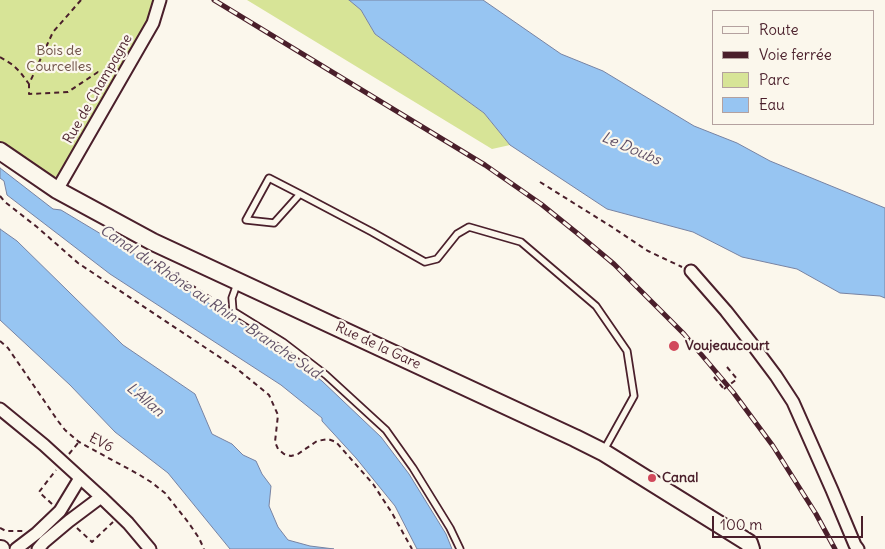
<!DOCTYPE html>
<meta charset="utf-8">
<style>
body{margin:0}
#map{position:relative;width:885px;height:549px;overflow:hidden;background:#fbf7ec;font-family:Delius,sans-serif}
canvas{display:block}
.legend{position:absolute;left:712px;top:10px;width:162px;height:115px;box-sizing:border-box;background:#fbf7ec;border:1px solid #b4a19f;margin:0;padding:6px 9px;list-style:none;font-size:15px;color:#4a1f2b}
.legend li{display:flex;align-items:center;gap:10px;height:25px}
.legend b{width:25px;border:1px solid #b4a19f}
.scale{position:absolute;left:712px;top:516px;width:151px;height:22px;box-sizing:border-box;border:2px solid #4a1f2b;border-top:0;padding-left:6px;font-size:15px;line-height:18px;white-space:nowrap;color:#4a1f2b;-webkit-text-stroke:4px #fbf7ec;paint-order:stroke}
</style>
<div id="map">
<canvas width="885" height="549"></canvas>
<ul class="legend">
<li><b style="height:6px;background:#fbf7ec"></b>Route</li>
<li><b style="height:6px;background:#4a1f2b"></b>Voie ferrée</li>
<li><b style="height:14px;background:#d7e497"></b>Parc</li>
<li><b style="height:14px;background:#97c5f2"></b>Eau</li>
</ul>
<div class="scale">100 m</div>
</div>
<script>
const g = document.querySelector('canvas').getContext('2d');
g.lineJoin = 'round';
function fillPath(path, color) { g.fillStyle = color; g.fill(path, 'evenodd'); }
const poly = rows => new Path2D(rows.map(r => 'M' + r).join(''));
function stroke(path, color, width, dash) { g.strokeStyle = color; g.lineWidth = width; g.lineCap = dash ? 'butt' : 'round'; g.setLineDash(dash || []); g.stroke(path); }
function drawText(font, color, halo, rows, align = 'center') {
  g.font = font + ' Delius,sans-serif'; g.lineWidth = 4.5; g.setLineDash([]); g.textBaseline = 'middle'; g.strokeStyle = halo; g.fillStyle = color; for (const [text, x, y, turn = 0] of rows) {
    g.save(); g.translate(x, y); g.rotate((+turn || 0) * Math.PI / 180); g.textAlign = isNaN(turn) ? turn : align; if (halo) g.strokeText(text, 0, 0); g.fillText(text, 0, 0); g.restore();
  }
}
fillPath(poly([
 [0,0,155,0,149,21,60,177,49,176,0,143],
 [247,0,349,0,361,10,375,34,484,113,510,145,492,149]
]), '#d7e497');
const water = poly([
 [349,0,483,0,561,54,603,71,694,126,737,143,770,161,885,208,885,298,880,296,840,293,797,269,742,257,693,232,607,209,510,145,484,113,375,34,361,10,349,0],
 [0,168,53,209,61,210,136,255,152,268,255,332,267,342,279,349,322,381,381,437,409,474,446,534,452,549,417,549,395,506,356,458,322,421,322,418,281,385,110,274,7,195,4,181,0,178,0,168],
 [0,229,17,241,123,345,195,394,212,434,232,444,243,455,256,461,262,474,271,486,269,506,278,527,288,540,310,546,334,549,230,549,168,473,115,432,70,385,0,320,0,229]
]);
fillPath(water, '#97c5f2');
stroke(water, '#7883a2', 1);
const service = poly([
 [300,194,274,223,246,220,269,178,300,194,372,232,425,262,437,259,457,234,469,227,521,242,596,306,627,351,634,396,604,450],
 [237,284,232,298,233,311,283,342,326,375,386,430,413,468,450,528,460,549]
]);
const minor = poly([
 [57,190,153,23,160,0],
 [691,271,726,311,752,344,776,376,793,402,832,490,855,545,858,549],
 [0,409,44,445,101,497,128,523,150,549],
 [16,549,37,533,60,511,80,478],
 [38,549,44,542,69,521,101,497]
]);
const secondary = poly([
 [0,151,57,190,153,242,575,438,603,452,749,543,751,549],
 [0,549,1,549]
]);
stroke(service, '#4a1f2b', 9);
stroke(minor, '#4a1f2b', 15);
stroke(secondary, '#4a1f2b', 20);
stroke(poly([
 [81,0,53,32,29,84,29,94,68,92,98,72,109,79],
 [0,57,13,65,20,72,29,84],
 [540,182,612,227,648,251,682,267],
 [0,196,5,202,37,227,78,263,236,368,269,395,278,415,275,442,278,449,284,454,291,456,298,454,317,441,328,439,336,442,373,484,392,513,412,549],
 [123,242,225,306],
 [0,341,8,348,58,421,65,430,79,442,138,474,151,482,165,493,188,522,199,538,204,549],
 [727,367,737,379],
 [714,377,724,389],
 [69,454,78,443],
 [52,504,39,492,56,470],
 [0,528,6,531,23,531],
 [77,528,92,542,113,522]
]), '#4a1f2b', 2, [5, 4]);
stroke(service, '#fbf7ec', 5.5);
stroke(minor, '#fbf7ec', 11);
stroke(secondary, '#fbf7ec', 16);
const rail = poly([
 [214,0,485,165,541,204,577,233,614,264,684,334,733,392,773,446,816,514,835,549]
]);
stroke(rail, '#4a1f2b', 5);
stroke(rail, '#fbf7ec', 3, [9]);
stroke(poly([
 [724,389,737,379]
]), '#4a1f2b', 2, [5, 4]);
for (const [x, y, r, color] of [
 [674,346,6,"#d1495b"],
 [652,478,5,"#d1495b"]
]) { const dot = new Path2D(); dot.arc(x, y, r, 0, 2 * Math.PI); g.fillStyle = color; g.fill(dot); stroke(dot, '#fbf7ec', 2); }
drawText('14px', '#6d5046', '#fbf7ec', [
 ["Bois de",59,51],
 ["Courcelles",59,67]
]);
drawText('14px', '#4a1f2b', '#fbf7ec', [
 ["Rue de Champagne",98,89,-60],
 ["Rue de la Gare",378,346,25],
 ["EV6",101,443,28]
]);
drawText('bold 14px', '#4a1f2b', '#fbf7ec', [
 ["Voujeaucourt",685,346],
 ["Canal",662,478]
], 'left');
drawText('italic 15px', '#615167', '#fbf7ec', [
 ["Le Doubs",631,149,23],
 ["Canal du Rhône au Rhin - Branche Sud",210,302,34],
 ["L'Allan",145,400,40]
]);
</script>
